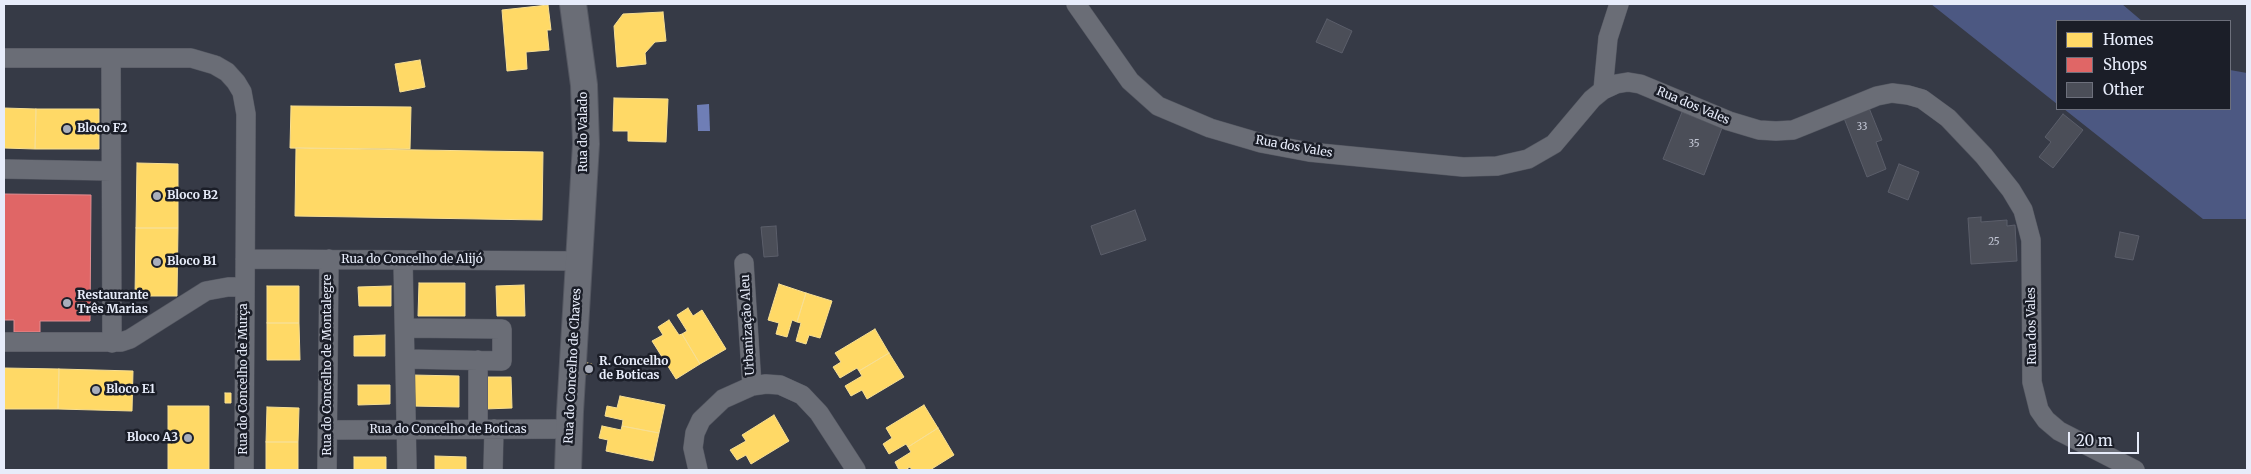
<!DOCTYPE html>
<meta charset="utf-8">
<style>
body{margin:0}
#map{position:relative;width:2251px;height:474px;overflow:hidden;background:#363a46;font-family:Merriweather,serif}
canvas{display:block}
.frame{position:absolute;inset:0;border:5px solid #e7ecfa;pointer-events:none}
.legend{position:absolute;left:2056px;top:20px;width:175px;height:90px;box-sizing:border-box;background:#1b1e28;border:1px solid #6d707c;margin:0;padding:6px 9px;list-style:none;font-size:15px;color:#e7ecfa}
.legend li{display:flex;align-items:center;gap:10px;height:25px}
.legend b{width:25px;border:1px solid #6d707c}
.scale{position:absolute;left:2068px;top:432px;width:71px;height:22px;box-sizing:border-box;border:2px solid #e7ecfa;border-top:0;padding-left:6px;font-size:15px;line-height:18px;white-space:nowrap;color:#e7ecfa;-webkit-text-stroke:4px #1b1e28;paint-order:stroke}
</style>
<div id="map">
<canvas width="2251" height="474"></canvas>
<div class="frame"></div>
<ul class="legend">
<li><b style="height:14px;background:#ffd966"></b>Homes</li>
<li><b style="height:14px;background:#e06666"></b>Shops</li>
<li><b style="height:14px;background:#4b4e58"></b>Other</li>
</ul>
<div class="scale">20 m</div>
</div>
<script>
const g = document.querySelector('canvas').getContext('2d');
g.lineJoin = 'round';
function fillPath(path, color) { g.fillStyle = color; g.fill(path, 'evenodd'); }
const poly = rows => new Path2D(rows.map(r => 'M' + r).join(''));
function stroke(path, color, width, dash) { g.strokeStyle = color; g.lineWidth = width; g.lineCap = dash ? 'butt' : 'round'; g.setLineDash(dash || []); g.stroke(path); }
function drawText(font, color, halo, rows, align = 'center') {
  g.font = font + ' Merriweather,serif'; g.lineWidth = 5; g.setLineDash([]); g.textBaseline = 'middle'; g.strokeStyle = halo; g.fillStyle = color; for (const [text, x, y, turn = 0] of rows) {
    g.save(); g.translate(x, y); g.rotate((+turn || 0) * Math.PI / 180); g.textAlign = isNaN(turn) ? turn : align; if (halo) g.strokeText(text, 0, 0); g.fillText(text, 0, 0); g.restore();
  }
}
fillPath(poly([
 [1931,4,2122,4,2142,21,2057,21,2057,104],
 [2230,70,2247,73,2247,219,2203,219,2064,109,2230,109]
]), '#4c5882');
fillPath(poly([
 [709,104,710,131,698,131,697,105]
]), '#6f7eb6');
const homes = poly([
 [548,5,551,30,547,30,549,50,526,52,527,69,507,71,502,10,548,5],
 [663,12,666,41,655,42,645,53,646,64,617,67,614,26,623,14,663,12],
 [420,60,425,87,400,92,395,64,420,60],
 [614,98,668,99,666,142,628,141,628,131,613,131,614,98],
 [291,106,411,107,410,149,290,148,291,106],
 [4,108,36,109,35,149,4,148,4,108],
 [36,109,99,109,99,149,35,149,36,109],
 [296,148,543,152,542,220,295,216,296,148],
 [137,163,178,164,178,228,136,228,137,163],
 [13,217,43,217,43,243,70,243,69,274,43,274,43,302,13,302,13,274,4,274,4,242,13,242,13,217],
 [136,228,178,228,177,296,135,296,136,228],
 [419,283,465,283,465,316,418,316,419,283],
 [779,284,806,293,797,322,792,320,787,337,776,334,779,323,768,320,779,284],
 [524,285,525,316,497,316,496,286,524,285],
 [267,286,299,286,299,323,267,323,267,286],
 [391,286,391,306,359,306,358,287,391,286],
 [806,293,832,301,820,338,809,335,806,344,796,341,801,323,797,322,806,293],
 [688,308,693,316,702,310,726,349,700,364,682,334,687,331,677,315,688,308],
 [669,320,679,335,682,334,700,364,676,379,652,341,663,335,658,327,669,320],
 [267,323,299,323,300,360,267,360,267,323],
 [875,329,889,353,859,371,857,368,840,378,833,367,841,362,835,353,875,329],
 [385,335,385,356,354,356,354,336,385,335],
 [889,353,904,377,867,399,862,390,851,396,845,386,862,376,859,371,889,353],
 [587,363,592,364,591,374,586,374,587,363],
 [4,368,59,369,58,409,4,409,4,368],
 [59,369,133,371,132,411,58,409,59,369],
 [412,375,459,376,459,407,412,406,412,375],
 [485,377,511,377,512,408,485,409,485,377],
 [358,385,390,385,390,404,358,405,358,385],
 [225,393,231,393,231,403,225,403,225,393],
 [620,396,665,405,659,433,622,426,623,420,605,416,607,406,617,408,620,396],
 [924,405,938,428,908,447,906,444,889,454,883,444,892,438,886,428,924,405],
 [168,406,209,406,209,470,168,470,168,406],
 [267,407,299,408,298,442,266,442,267,407],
 [774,415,789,441,751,464,746,455,737,460,730,450,746,441,742,435,774,415],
 [602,426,621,430,622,426,659,433,653,461,606,451,608,440,599,438,602,426],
 [938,428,954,455,930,470,912,470,910,467,905,470,899,470,895,462,911,452,908,447,938,428],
 [266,442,298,442,298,470,266,470,266,442],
 [435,456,466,457,466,470,435,470,435,456],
 [354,457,386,457,386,470,354,470,354,457]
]);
fillPath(homes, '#ffd966');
stroke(homes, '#f8df92', 1);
const shops = poly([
 [4,194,91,195,90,321,40,321,40,332,14,332,14,320,4,320,4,194]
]);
fillPath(shops, '#e06666');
stroke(shops, '#e28e92', 1);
const building = poly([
 [1327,19,1352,31,1342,53,1316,42,1327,19],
 [1867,103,1882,140,1876,142,1886,169,1867,177,1842,113,1867,103],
 [1682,112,1722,128,1704,175,1663,159,1682,112],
 [2063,114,2083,130,2053,168,2039,157,2051,142,2045,137,2063,114],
 [1899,164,1919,172,1908,200,1888,192,1899,164],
 [1135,210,1146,240,1101,255,1091,226,1135,210],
 [1981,217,1981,222,2007,220,2007,226,2015,225,2017,261,1971,264,1968,218,1981,217],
 [776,226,778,256,764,257,761,227,776,226],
 [2120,232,2139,236,2133,260,2115,257,2120,232]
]);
fillPath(building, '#4b4e58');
stroke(building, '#5b5e6a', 1);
const street = poly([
 [1076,4,1130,81,1158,106,1210,128,1261,143,1309,152,1463,167,1497,166,1528,159,1554,144,1592,99,1603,90,1616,84,1628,82,1640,84,1729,121,1759,130,1776,131,1793,130,1808,124,1877,96,1892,93,1908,95,1922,99,1948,118,1984,156,2011,190,2023,210,2031,240,2032,382,2039,410,2046,420,2059,431,2135,470],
 [4,58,191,58,215,65,227,72,236,82,242,92,246,114,244,470],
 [111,58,112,343],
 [1603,90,1608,38,1619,4],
 [4,169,111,171],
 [245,259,578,261],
 [403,260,407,470],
 [744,263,752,386],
 [405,328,502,329,502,361,406,359],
 [4,342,121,342,130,339,206,291,228,287,245,287],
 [478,360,478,429],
 [328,430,569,429],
 [327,470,329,259],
 [493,470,494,429],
 [698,470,693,448,695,433,701,420,723,399,752,386,766,384,780,385,802,395,819,413,856,470]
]);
const secondary = poly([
 [568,470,570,412,586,144,584,85,573,4]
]);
stroke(street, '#545761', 20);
stroke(secondary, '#545761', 28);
stroke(street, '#6a6d76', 19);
stroke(secondary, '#6a6d76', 26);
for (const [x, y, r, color] of [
 [67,129,5,"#a9aebb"],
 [157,196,5,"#a9aebb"],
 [157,262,5,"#a9aebb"],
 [67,303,5,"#a9aebb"],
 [589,369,5,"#a9aebb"],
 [96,390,5,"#a9aebb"],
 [188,438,5,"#a9aebb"]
]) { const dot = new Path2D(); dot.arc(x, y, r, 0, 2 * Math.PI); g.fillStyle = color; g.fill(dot); stroke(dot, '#1b1e28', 2); }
drawText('10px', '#c0c4d2', null, [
 ["33",1862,127],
 ["35",1694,144],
 ["25",1994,242]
]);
drawText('12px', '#e7ecfa', '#1b1e28', [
 ["Rua dos Vales",1693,106,23],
 ["Rua do Valado",584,132,-90],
 ["Rua dos Vales",1294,147,10],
 ["Rua do Concelho de Alijó",412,260],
 ["Urbanização Aleu",748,325,-93],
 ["Rua dos Vales",2032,326,-91],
 ["Rua do Concelho de Montalegre",328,365,-90],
 ["Rua do Concelho de Chaves",573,366,-87],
 ["Rua do Concelho de Murça",244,379,-90],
 ["Rua do Concelho de Boticas",448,430]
]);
drawText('bold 12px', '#e7ecfa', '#1b1e28', [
 ["Bloco F2",77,129],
 ["Bloco B2",167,196],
 ["Bloco B1",167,262],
 ["Restaurante",77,296],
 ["Três Marias",77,310],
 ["R. Concelho",599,362],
 ["de Boticas",599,376],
 ["Bloco E1",106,390],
 ["Bloco A3",178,438,"right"]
], 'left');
</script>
